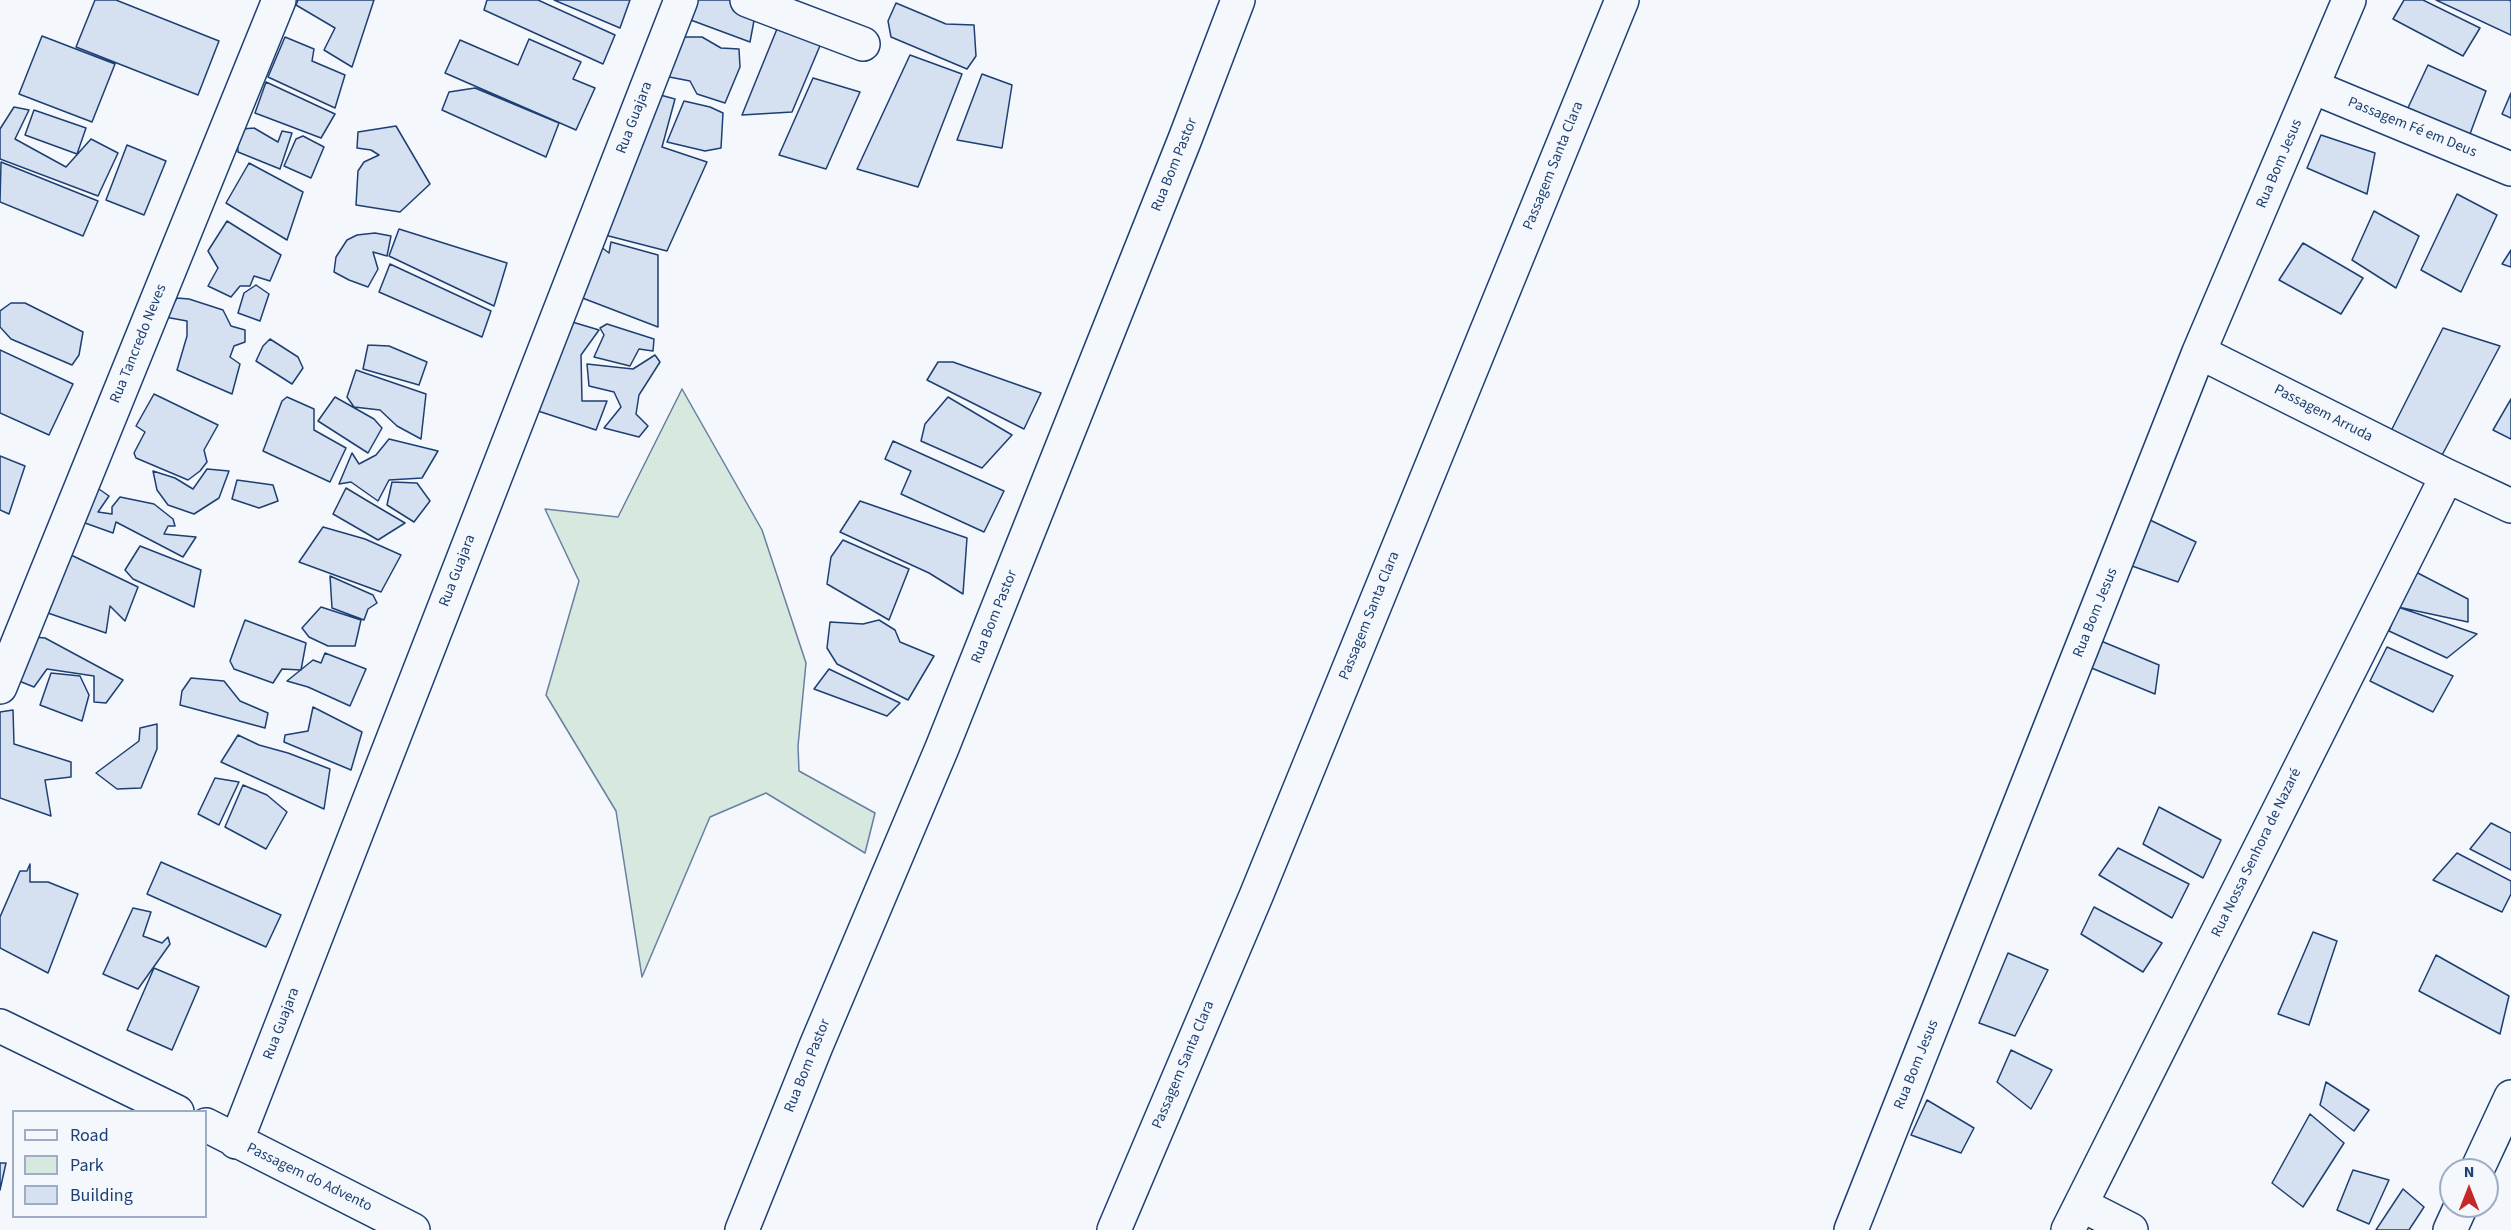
<!DOCTYPE html>
<meta charset="utf-8">
<style>
body{margin:0}
#map{position:relative;width:2511px;height:1230px;overflow:hidden;background:#f4f7fb;font-family:"Source Sans 3",sans-serif}
canvas{display:block}
.legend{position:absolute;left:12px;top:1110px;width:195px;height:108px;box-sizing:border-box;background:#f4f7fb;border:2px solid #9eadc5;margin:0;padding:8px 10px;list-style:none;font-size:18px;color:#1d3f73}
.legend li{display:flex;align-items:center;gap:12px;height:30px}
.legend b{width:30px;border:2px solid #9eadc5}
.north{position:absolute;left:2439px;top:1158px;width:60px;height:60px;box-sizing:border-box;background:#f4f7fb;border:2px solid #9eadc5;border-radius:50%;rotate:0deg;font-size:16px;font-weight:700;line-height:24px;text-align:center;color:#1d3f73}
.north::after{content:'';display:block;margin:auto;width:21px;height:27px;background:#c62828;clip-path:polygon(50% 0,100% 100%,50% 72%,0 100%)}
</style>
<div id="map">
<canvas width="2511" height="1230"></canvas>
<ul class="legend">
<li><b style="height:8px;background:#f4f7fb"></b>Road</li>
<li><b style="height:16px;background:#d7e8df"></b>Park</li>
<li><b style="height:16px;background:#d5e0f0"></b>Building</li>
</ul>
<div class="north">N</div>
</div>
<script>
const g = document.querySelector('canvas').getContext('2d');
g.lineJoin = 'round';
function fillPath(path, color) { g.fillStyle = color; g.fill(path, 'evenodd'); }
const poly = rows => new Path2D(rows.map(r => 'M' + r).join(''));
function stroke(path, color, width, dash) { g.strokeStyle = color; g.lineWidth = width; g.lineCap = dash ? 'butt' : 'round'; g.setLineDash(dash || []); g.stroke(path); }
function drawText(font, color, halo, rows, align = 'center') {
  g.font = font + ' "Source Sans 3",sans-serif'; g.lineWidth = 4.5; g.setLineDash([]); g.textBaseline = 'middle'; g.strokeStyle = halo; g.fillStyle = color; for (const [text, x, y, turn = 0] of rows) {
    g.save(); g.translate(x, y); g.rotate((+turn || 0) * Math.PI / 180); g.textAlign = isNaN(turn) ? turn : align; if (halo) g.strokeText(text, 0, 0); g.fillText(text, 0, 0); g.restore();
  }
}
const green = poly([
 [682,389,762,530,806,663,798,746,799,771,875,813,865,853,766,793,710,817,642,977,616,811,546,695,579,581,545,509,618,517,682,389]
]);
fillPath(green, '#d7e8df');
stroke(green, '#687fa3', 1.5);
const building = poly([
 [95,0,116,0,219,41,198,95,76,47,95,0],
 [298,0,374,0,352,67,324,50,335,28,296,5,298,0],
 [487,0,538,0,615,35,603,64,484,10,487,0],
 [554,0,630,0,620,28,554,0],
 [695,0,729,0,756,10,750,42,688,19,695,0],
 [2404,0,2423,0,2480,28,2463,56,2393,19,2404,0],
 [2436,0,2509,0,2511,1,2511,35,2436,0],
 [896,3,946,24,974,25,976,56,967,69,891,37,888,21,896,3],
 [779,24,822,41,792,112,742,115,779,24],
 [42,36,115,64,92,122,19,94,42,36],
 [285,37,314,49,312,61,345,75,335,108,268,77,285,37],
 [673,37,702,37,721,48,739,49,740,67,725,103,697,94,690,81,659,75,673,37],
 [529,39,581,62,573,79,595,88,576,130,445,73,460,40,518,65,529,39],
 [910,55,962,74,918,187,857,169,910,55],
 [2428,65,2486,91,2467,142,2406,112,2428,65],
 [982,74,1012,85,1002,148,957,140,982,74],
 [813,78,860,92,826,169,779,155,813,78],
 [266,82,335,114,321,138,255,113,266,82],
 [475,88,559,123,546,157,442,110,449,92,475,88],
 [653,93,675,99,662,147,707,162,667,251,601,234,653,93],
 [2511,93,2511,118,2502,114,2511,93],
 [684,101,710,107,723,113,721,148,705,151,667,142,684,101],
 [14,107,29,110,15,139,66,167,91,139,118,153,98,196,0,159,0,129,14,107],
 [34,110,86,128,77,154,25,135,34,110],
 [396,126,430,184,400,212,356,205,358,171,364,162,379,155,371,150,357,148,358,132,396,126],
 [254,128,278,142,282,131,292,133,280,169,238,152,237,137,242,129,254,128],
 [2321,135,2375,153,2367,194,2307,168,2321,135],
 [303,136,324,147,311,178,284,166,296,139,303,136],
 [127,145,166,161,144,215,106,200,127,145],
 [1,162,98,201,83,236,0,202,1,162],
 [249,163,303,192,287,240,226,203,249,163],
 [2457,194,2497,215,2461,292,2421,270,2457,194],
 [2374,211,2419,236,2396,288,2352,260,2374,211],
 [227,221,281,255,270,281,254,276,250,286,240,286,231,297,208,286,218,268,208,251,227,221],
 [399,229,507,263,494,306,389,256,399,229],
 [375,233,391,236,387,256,373,252,378,269,368,287,349,280,334,272,336,257,347,240,357,235,375,233],
 [611,242,658,255,658,327,572,294,596,243,609,253,611,242],
 [2303,243,2363,278,2341,314,2279,280,2303,243],
 [2511,250,2511,267,2502,264,2511,250],
 [390,264,491,311,482,337,379,292,390,264],
 [256,285,269,294,260,321,238,313,244,293,256,285],
 [177,298,189,299,223,310,231,326,245,330,245,342,234,346,230,357,240,364,232,394,177,370,187,336,187,321,165,317,177,298],
 [11,303,25,303,83,332,79,355,72,365,11,339,0,327,0,311,11,303],
 [569,321,599,330,581,355,582,401,607,401,596,430,535,410,569,321],
 [607,324,654,339,653,351,639,349,630,366,594,357,604,335,600,328,607,324],
 [2443,328,2500,346,2440,459,2391,431,2443,328],
 [270,339,298,357,303,368,292,384,256,361,263,346,270,339],
 [368,345,389,346,427,362,419,385,363,369,368,345],
 [0,350,73,384,49,435,0,413,0,350],
 [655,355,660,362,639,395,636,414,648,426,639,437,604,428,621,407,614,392,589,386,587,364,633,369,655,355],
 [938,362,953,362,1041,393,1024,429,927,380,938,362],
 [356,370,426,394,421,439,397,426,380,410,354,407,347,397,356,370],
 [154,394,218,425,204,450,207,462,200,471,188,480,136,458,134,453,145,432,136,426,154,394],
 [287,397,314,409,314,430,346,448,330,482,263,451,282,401,287,397],
 [335,397,374,419,382,428,368,453,318,421,335,397],
 [948,397,1012,435,982,468,921,441,925,424,948,397],
 [2511,399,2511,439,2493,430,2511,399],
 [389,439,438,451,422,478,389,480,378,501,351,482,339,484,352,453,359,464,376,455,389,439],
 [893,441,1004,491,984,532,901,494,911,471,885,459,893,441],
 [0,456,25,466,9,514,0,510,0,456],
 [207,469,229,471,219,498,194,514,168,505,157,490,153,471,175,478,193,489,207,469],
 [237,480,273,485,278,501,259,508,232,499,237,480],
 [392,482,417,483,430,501,414,522,387,505,392,482],
 [96,487,109,496,98,512,112,514,112,507,120,497,154,504,173,519,175,526,168,526,164,534,196,537,183,557,116,522,113,533,85,523,82,513,96,487],
 [346,488,371,503,405,523,378,540,333,514,346,488],
 [860,501,967,538,963,594,929,573,840,532,860,501],
 [2150,520,2196,542,2178,582,2132,566,2150,520],
 [323,527,365,539,401,555,381,592,299,562,323,527],
 [843,540,909,569,889,620,827,584,831,557,843,540],
 [140,546,201,570,194,607,133,579,125,570,140,546],
 [71,555,138,587,125,621,110,606,106,633,45,612,59,586,50,582,60,562,71,555],
 [2412,570,2468,599,2468,622,2398,607,2412,570],
 [330,576,373,595,377,603,368,609,364,620,332,608,330,576],
 [321,607,361,620,355,646,328,646,309,637,302,628,321,607],
 [2398,607,2477,634,2447,658,2389,631,2398,607],
 [245,620,306,643,301,670,282,669,273,683,234,669,230,661,245,620],
 [879,620,895,630,900,642,934,656,908,700,837,664,827,648,830,622,863,624,879,620],
 [34,637,45,638,123,680,106,703,94,702,94,676,47,669,34,687,14,679,34,637],
 [2101,641,2159,665,2155,694,2089,667,2101,641],
 [2387,647,2453,676,2433,712,2370,681,2387,647],
 [325,653,366,669,350,706,308,687,287,681,313,660,321,663,325,653],
 [829,669,900,703,887,716,814,689,829,669],
 [51,673,80,676,89,695,82,721,40,705,51,673],
 [191,678,224,681,240,701,268,713,265,728,180,705,182,691,191,678],
 [313,707,362,732,351,770,284,742,285,735,308,731,313,707],
 [13,710,14,744,71,762,71,777,45,780,51,816,0,798,0,712,13,710],
 [157,724,157,749,141,788,117,789,96,773,139,741,140,728,157,724],
 [238,735,259,745,288,753,330,769,324,809,221,762,238,735],
 [215,778,239,782,219,825,198,814,215,778],
 [243,785,267,795,287,812,266,849,225,827,243,785],
 [2159,807,2221,840,2203,878,2143,844,2159,807],
 [2491,823,2511,833,2511,870,2470,849,2491,823],
 [2118,848,2189,884,2172,918,2099,875,2118,848],
 [2457,853,2511,881,2511,894,2502,912,2433,880,2457,853],
 [161,862,281,915,266,947,147,894,161,862],
 [30,864,30,882,48,882,78,894,48,973,0,948,0,917,20,871,27,871,30,864],
 [2094,907,2162,943,2143,972,2081,934,2094,907],
 [133,908,151,912,143,936,162,943,168,937,170,944,138,989,103,974,133,908],
 [2313,932,2337,941,2309,1025,2278,1014,2313,932],
 [2008,953,2048,970,2015,1036,1979,1023,2008,953],
 [2436,955,2509,996,2500,1034,2419,991,2436,955],
 [154,968,199,987,172,1050,127,1030,154,968],
 [2011,1050,2052,1070,2031,1109,1997,1082,2011,1050],
 [2326,1082,2369,1110,2354,1131,2320,1105,2326,1082],
 [1927,1100,1974,1128,1961,1153,1911,1135,1927,1100],
 [2310,1114,2344,1143,2303,1207,2272,1183,2310,1114],
 [0,1163,6,1163,0,1190,0,1163],
 [2353,1170,2389,1180,2369,1224,2337,1210,2353,1170],
 [2403,1189,2424,1207,2409,1230,2376,1230,2403,1189]
]);
fillPath(building, '#d5e0f0');
stroke(building, '#1d3f73', 1.5);
const street = poly([
 [747,0,863,44],
 [2313,87,2511,169],
 [2199,352,2447,476,2511,506],
 [0,687,279,0],
 [0,1026,177,1112],
 [206,1125,413,1230],
 [236,1142,681,0],
 [2477,1170,2511,1097],
 [2082,1205,2131,1230],
 [742,1230,816,1046,942,748,1185,139,1238,0],
 [1114,1230,1256,896,1622,0],
 [1851,1230,2199,352,2349,0],
 [2068,1230,2447,476],
 [2450,1230,2461,1206]
]);
stroke(street, '#1d3f73', 36);
stroke(street, '#f4f7fb', 33);
drawText('15px', '#1d3f73', '#f4f7fb', [
 ["Rua Guajara",635,118,-69],
 ["Passagem Fé em Deus",2412,128,22],
 ["Rua Bom Jesus",2280,164,-67],
 ["Rua Bom Pastor",1175,165,-68],
 ["Passagem Santa Clara",1554,166,-68],
 ["Rua Tancredo Neves",139,344,-68],
 ["Passagem Arruda",2323,414,27],
 ["Rua Guajara",458,571,-69],
 ["Rua Bom Jesus",2096,613,-68],
 ["Passagem Santa Clara",1370,616,-68],
 ["Rua Bom Pastor",995,617,-68],
 ["Rua Nossa Senhora de Nazaré",2257,853,-64],
 ["Rua Guajara",282,1024,-69],
 ["Passagem Santa Clara",1184,1065,-67],
 ["Rua Bom Jesus",1917,1065,-68],
 ["Rua Bom Pastor",808,1066,-68],
 ["Passagem do Advento",309,1178,26]
]);
</script>
